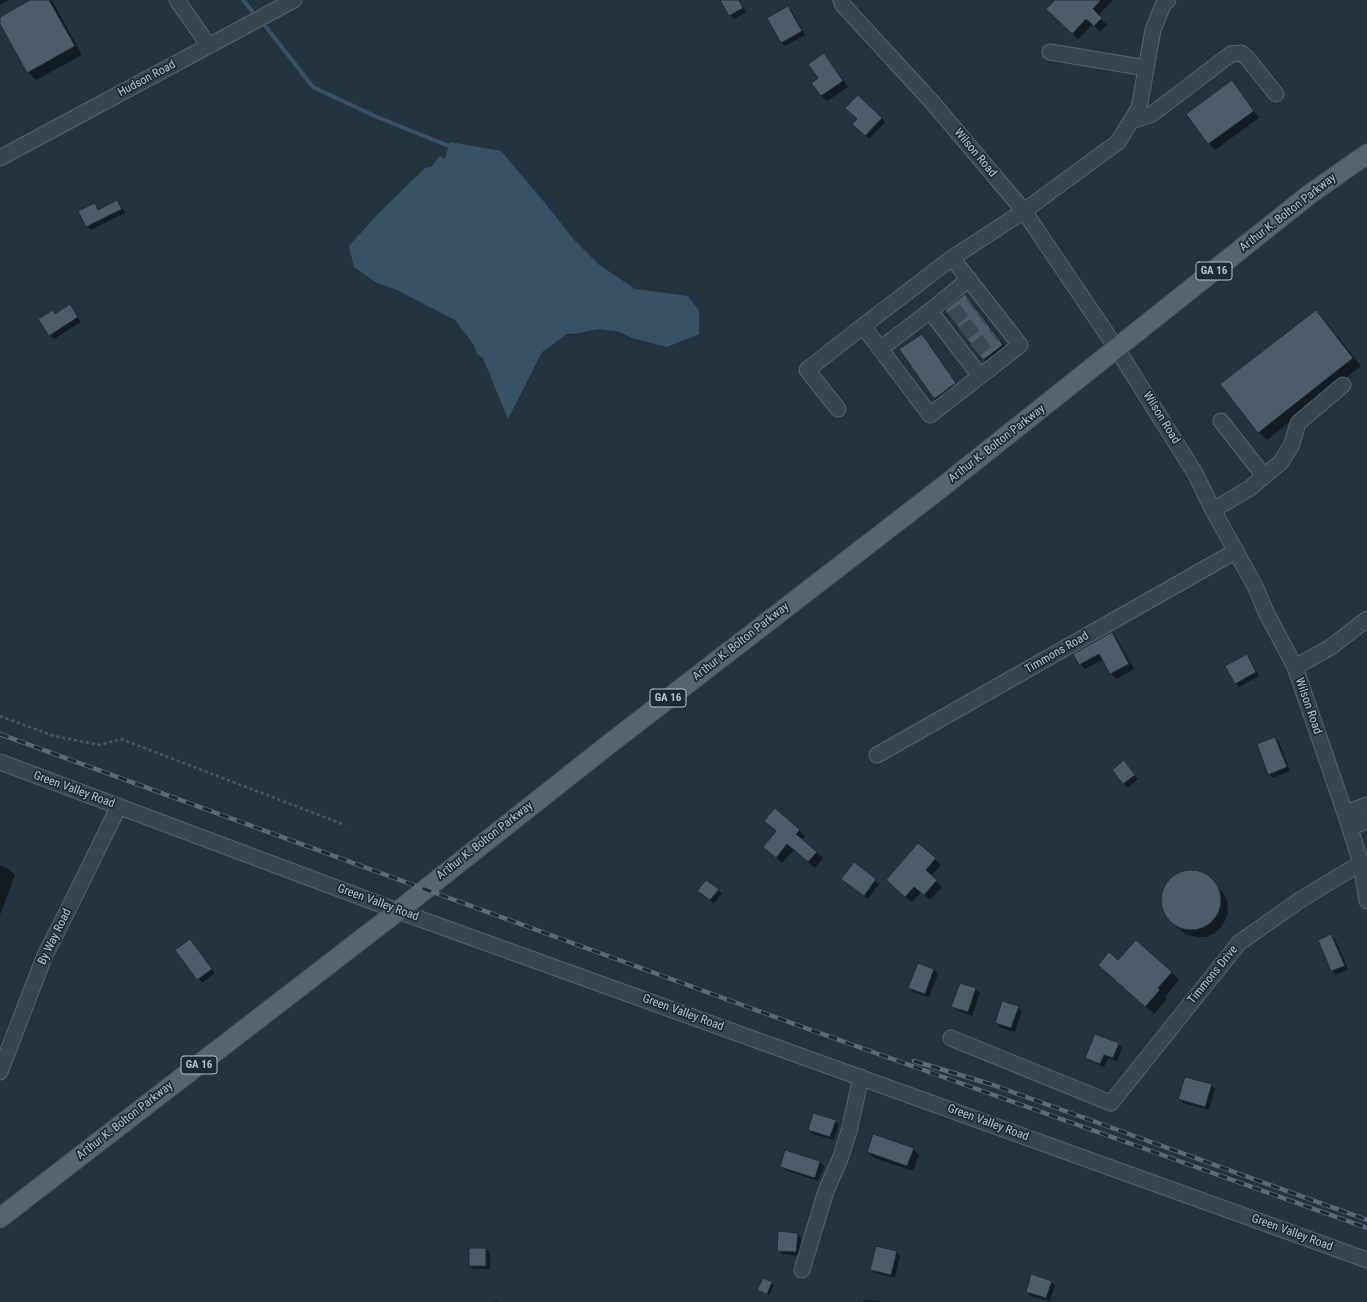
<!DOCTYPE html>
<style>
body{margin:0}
canvas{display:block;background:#24343f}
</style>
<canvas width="1367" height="1302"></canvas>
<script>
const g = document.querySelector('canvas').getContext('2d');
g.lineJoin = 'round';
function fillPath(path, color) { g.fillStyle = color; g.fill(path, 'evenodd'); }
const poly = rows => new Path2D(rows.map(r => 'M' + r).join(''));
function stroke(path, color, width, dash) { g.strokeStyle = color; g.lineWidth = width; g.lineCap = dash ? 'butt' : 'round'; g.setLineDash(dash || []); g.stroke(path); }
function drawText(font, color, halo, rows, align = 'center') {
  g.font = font + ' "Roboto Condensed",sans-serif'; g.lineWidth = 3.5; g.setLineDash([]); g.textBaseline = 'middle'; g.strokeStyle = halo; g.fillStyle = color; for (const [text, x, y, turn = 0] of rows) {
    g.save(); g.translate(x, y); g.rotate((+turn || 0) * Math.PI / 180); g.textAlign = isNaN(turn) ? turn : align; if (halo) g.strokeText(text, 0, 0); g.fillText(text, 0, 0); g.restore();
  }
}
fillPath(poly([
 [450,142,501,151,545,203,575,241,598,264,635,289,688,296,699,311,699,334,667,347,632,338,617,331,597,329,579,333,567,334,542,352,508,419,483,358,477,354,474,345,455,320,395,289,377,283,354,267,349,246,378,214,425,168,431,167,440,156,445,159]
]), '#375266');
fillPath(poly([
 [0,0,9,0,0,5],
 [32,0,51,0,53,2,82,55,36,80,28,72,0,22,0,18],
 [728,0,740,0,746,12,734,19,730,15],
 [1056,0,1113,0,1098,16,1107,25,1100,32,1093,24,1078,39,1048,9],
 [788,7,792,11,805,35,785,46,781,42],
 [823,54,829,60,848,87,827,101,821,95],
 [1232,82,1238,88,1259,118,1215,150,1209,144,1187,114],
 [858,96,885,122,869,139,854,124,858,119],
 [117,201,121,205,125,213,91,230,87,227,80,211,94,204,99,210],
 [965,295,971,301,1009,351,990,366,984,360,947,310],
 [70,306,81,322,54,339,50,336,53,311,56,314],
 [1316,311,1324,319,1361,366,1267,440,1258,432],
 [921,335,927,341,961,390,940,404,934,398],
 [1112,633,1117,639,1134,669,1116,679,1111,673,1103,660,1085,669,1080,664],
 [1246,656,1250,659,1259,676,1239,687,1236,683],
 [1275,738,1279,742,1290,771,1273,778,1269,774],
 [1127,766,1138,779,1128,788,1113,770],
 [799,830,805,836,802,840,823,858,815,868,794,850,782,863,770,852],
 [935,859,941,865,931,876,942,887,930,900,921,892,912,902,893,886],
 [854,864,879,884,868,899,846,883],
 [0,865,7,868,15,875,0,915],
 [1190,871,1199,872,1207,876,1222,892,1227,899,1228,908,1227,917,1222,926,1215,933,1206,937,1196,937,1186,934,1178,928,1170,920,1164,911,1162,902,1163,892,1167,884,1173,877,1181,873],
 [718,890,722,893,714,904,699,891],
 [1331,935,1335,939,1348,969,1336,975,1332,971,1319,940],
 [190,940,215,973,202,983,177,950],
 [1118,961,1171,972,1179,980,1165,997,1167,999,1154,1014,1099,965],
 [918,964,934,970,938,974,929,997,913,992,910,988],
 [960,984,976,989,980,993,972,1016,956,1010,952,1007],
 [1018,1007,1022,1011,1015,1032,1000,1027,996,1023],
 [1118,1044,1122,1048,1117,1061,1108,1058,1104,1067,1090,1061,1086,1058],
 [1211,1085,1215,1089,1209,1110,1183,1103,1179,1099],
 [835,1121,839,1124,834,1140,813,1134,809,1130],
 [913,1149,919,1155,913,1171,874,1158,868,1152],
 [820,1162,824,1166,818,1181,785,1170,781,1167],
 [797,1234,801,1238,800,1256,782,1254,778,1250],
 [486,1249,490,1253,490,1269,473,1269,470,1265],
 [896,1252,900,1256,895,1278,875,1273,872,1270],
 [763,1279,774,1285,769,1295,759,1290],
 [1051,1282,1055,1285,1050,1301,1031,1296,1027,1292],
 [863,1300,880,1301,881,1302,863,1302],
 [498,1301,499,1302,487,1302]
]), '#0007');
stroke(poly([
 [243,0,252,11],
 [266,27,313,87,377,117,449,146]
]), '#375266', 4);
const building = poly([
 [30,0,49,0,75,46,27,73,0,24,0,17,30,0],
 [720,0,739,0,743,8,729,16,720,0],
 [1055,0,1101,0,1093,9,1102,18,1094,26,1086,19,1072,34,1046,9,1055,0],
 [788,6,802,31,781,43,767,18,788,6],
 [824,53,843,81,821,96,811,83,818,78,808,64,824,53],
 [1232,80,1254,111,1208,144,1186,114,1232,80],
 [858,95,882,118,865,136,852,124,857,119,845,108,858,95],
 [117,200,122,209,86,227,78,211,95,203,98,210,117,200],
 [965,294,1003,345,983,360,945,310,965,294],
 [70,304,78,317,49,336,38,319,53,310,55,314,70,304],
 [1316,310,1353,358,1258,433,1220,384,1316,310],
 [922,334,956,383,934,399,899,349,922,334],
 [1112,632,1129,664,1110,674,1099,654,1079,665,1073,654,1112,632],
 [1247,654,1256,672,1235,684,1225,666,1247,654],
 [1275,737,1287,767,1268,775,1257,744,1275,737],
 [1124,760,1135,775,1123,784,1112,770,1124,760],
 [775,808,800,830,796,834,817,852,808,862,787,844,776,858,763,847,776,831,764,821,775,808],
 [918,843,936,858,926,870,937,880,924,895,914,887,905,897,886,880,918,843],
 [854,862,876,879,864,896,841,879,854,862],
 '1161 900a30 30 0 1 1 60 0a30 30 0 1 1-60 0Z',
 [706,880,719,889,710,900,697,891,706,880],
 [1331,934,1345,966,1331,971,1318,940,1331,934],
 [190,939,212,969,197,980,175,950,190,939],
 [1136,940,1172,972,1158,988,1160,990,1145,1007,1098,965,1109,952,1118,960,1136,940],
 [918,963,934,969,925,994,908,988,918,963],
 [960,983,976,988,968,1012,951,1007,960,983],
 [1002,1001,1019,1006,1011,1028,995,1023,1002,1001],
 [1095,1034,1119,1043,1113,1058,1104,1055,1100,1064,1085,1058,1095,1034],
 [1185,1077,1212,1084,1205,1107,1178,1099,1185,1077],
 [813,1113,836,1120,830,1137,808,1130,813,1113],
 [873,1134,914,1148,907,1166,867,1152,873,1134],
 [785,1150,820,1161,815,1178,780,1167,785,1150],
 [778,1231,798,1233,796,1252,777,1251,778,1231],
 [876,1246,897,1251,891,1275,870,1270,876,1246],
 [469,1248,486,1248,486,1266,469,1266,469,1248],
 [1031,1274,1052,1281,1046,1298,1026,1292,1031,1274],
 [763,1278,772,1282,767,1294,757,1290,763,1278]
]);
fillPath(building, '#4c5d6a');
stroke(building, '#1f2c36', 1);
stroke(poly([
 [952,319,972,304],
 [963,334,983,318],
 [975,350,995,334]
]), '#3a4954', 15, [15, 8]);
const minor = poly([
 [177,0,209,46],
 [841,0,843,5,932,102,1024,211,1117,349,1195,473,1213,510,1255,586,1266,612,1295,667,1345,813,1361,863,1367,901],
 [1050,52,1146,68],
 [1131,121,1150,115,1156,111,1231,54,1241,53,1247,58,1276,94],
 [0,158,294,0],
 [952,258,1020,345,930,415,863,326,952,258,1024,211,1118,142,1139,108,1153,30,1163,5,1168,0],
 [930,311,969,279],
 [880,349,930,311,980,376],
 [838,409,807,370,863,326],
 [1221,421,1264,476],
 [1213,510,1250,488,1281,462,1292,444,1298,423,1343,385],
 [1295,667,1331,647,1367,619],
 [877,755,1236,551],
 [0,762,398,911,1367,1260],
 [1345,813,1367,805],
 [1350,827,1367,821],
 [951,1038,1111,1103,1239,943,1300,900,1361,863],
 [0,1072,45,955,67,912,119,806],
 [802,1270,826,1191,840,1159,849,1131,861,1077]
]);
const major = poly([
 [0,1218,398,911,608,745,941,488,1310,194,1367,154]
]);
stroke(minor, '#56636d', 17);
stroke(major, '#44515b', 21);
stroke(poly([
 [0,716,54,736,100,745,121,739,345,825]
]), '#445c5b', 2.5, [3, 3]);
stroke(minor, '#38454f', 15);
stroke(major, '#56646f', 19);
const rail = poly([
 [0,734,797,1025,1367,1228],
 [914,1061,993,1085,1367,1220]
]);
stroke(rail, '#5a6a76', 4.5);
stroke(rail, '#1d2a34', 3, [9]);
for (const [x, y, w] of [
 [1214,271,36],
 [668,698,36],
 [199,1065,36]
]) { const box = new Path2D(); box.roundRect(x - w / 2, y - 9, w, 18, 3); g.fillStyle = '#1d2a34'; g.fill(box); stroke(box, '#b4c0ca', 1); }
drawText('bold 11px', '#b4c0ca', null, [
 ["GA 16",1214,271],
 ["GA 16",668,698],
 ["GA 16",199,1065]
]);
drawText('12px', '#b4c0ca', '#1d2a34', [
 ["Hudson Road",147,79,-28],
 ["Wilson Road",975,153,50],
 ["Arthur K. Bolton Parkway",1288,213,-38],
 ["Wilson Road",1161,418,58],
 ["Arthur K. Bolton Parkway",997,444,-38],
 ["Arthur K. Bolton Parkway",741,642,-38],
 ["Timmons Road",1057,653,-30],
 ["Wilson Road",1308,706,71],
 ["Green Valley Road",74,790,20],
 ["Arthur K. Bolton Parkway",485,841,-38],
 ["Green Valley Road",378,903,20],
 ["By Way Road",55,937,-64],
 ["Timmons Drive",1213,975,-51],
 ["Green Valley Road",683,1013,20],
 ["Arthur K. Bolton Parkway",125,1121,-38],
 ["Green Valley Road",988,1123,20],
 ["Green Valley Road",1292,1233,20]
]);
</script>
